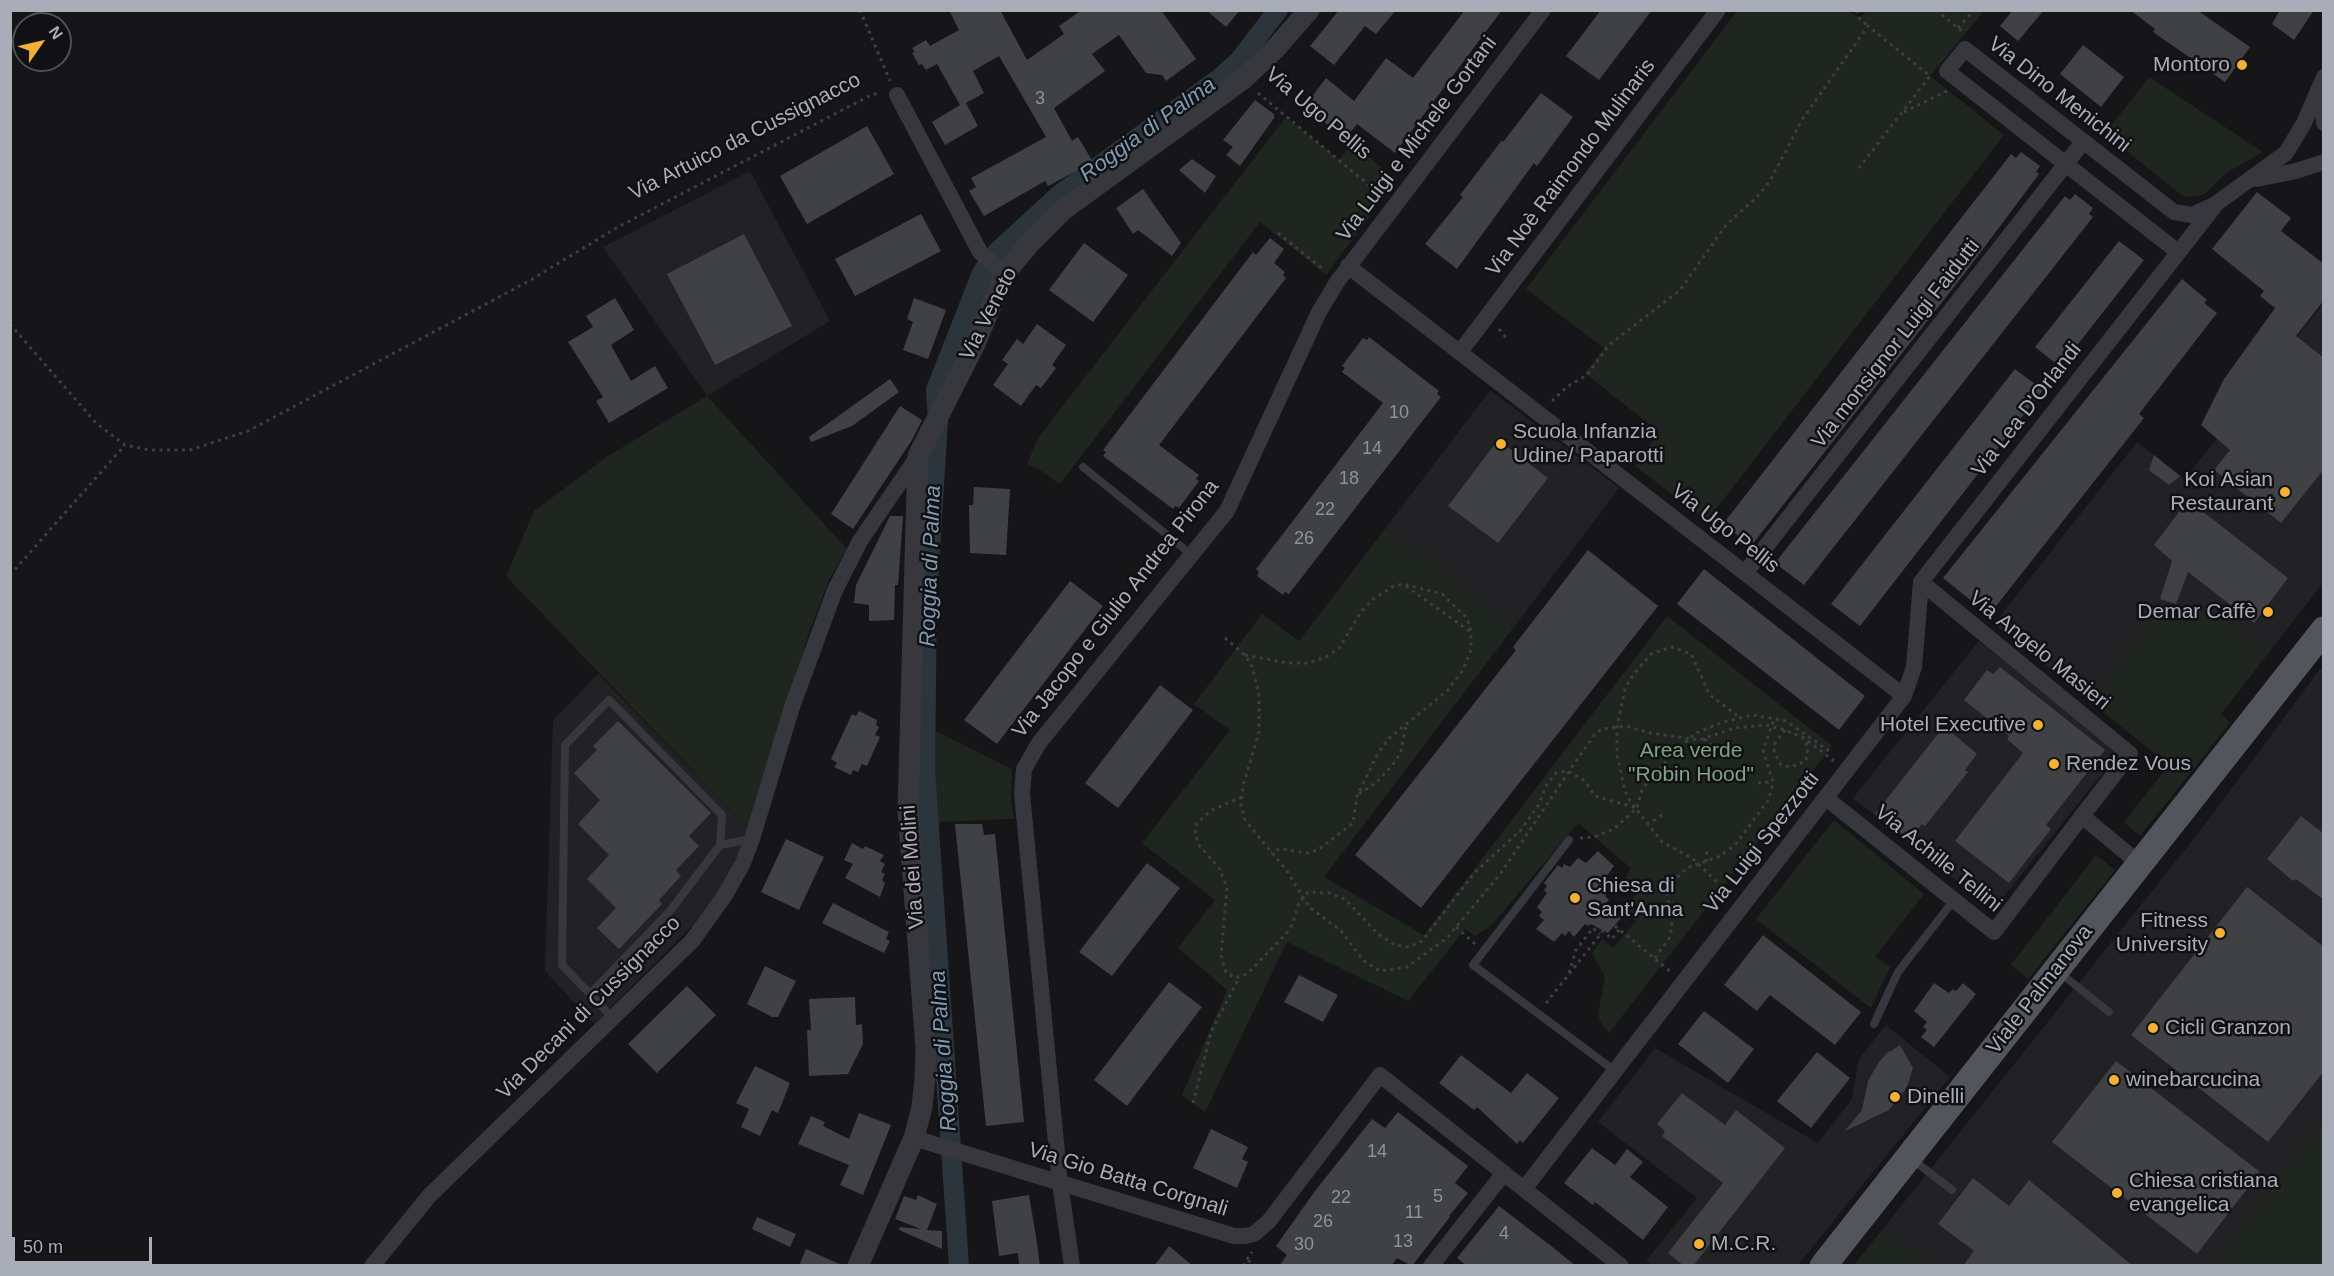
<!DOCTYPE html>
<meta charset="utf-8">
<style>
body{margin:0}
#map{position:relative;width:2334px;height:1276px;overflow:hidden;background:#161618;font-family:Arial,sans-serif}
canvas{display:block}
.frame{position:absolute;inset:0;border:12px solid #a8adb8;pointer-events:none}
.north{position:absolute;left:12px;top:12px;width:60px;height:60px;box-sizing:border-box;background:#111113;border:2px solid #4d4f55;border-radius:50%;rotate:56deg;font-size:16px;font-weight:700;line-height:24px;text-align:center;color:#a8adb8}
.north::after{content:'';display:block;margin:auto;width:21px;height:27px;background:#f2b134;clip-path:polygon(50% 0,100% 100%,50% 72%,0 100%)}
.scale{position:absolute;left:12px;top:1237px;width:140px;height:27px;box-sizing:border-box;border:3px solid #a8adb8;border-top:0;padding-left:8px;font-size:18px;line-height:21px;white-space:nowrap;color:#a8adb8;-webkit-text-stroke:4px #111113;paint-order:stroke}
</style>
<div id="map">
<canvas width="2334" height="1276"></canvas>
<div class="frame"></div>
<div class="north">N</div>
<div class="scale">50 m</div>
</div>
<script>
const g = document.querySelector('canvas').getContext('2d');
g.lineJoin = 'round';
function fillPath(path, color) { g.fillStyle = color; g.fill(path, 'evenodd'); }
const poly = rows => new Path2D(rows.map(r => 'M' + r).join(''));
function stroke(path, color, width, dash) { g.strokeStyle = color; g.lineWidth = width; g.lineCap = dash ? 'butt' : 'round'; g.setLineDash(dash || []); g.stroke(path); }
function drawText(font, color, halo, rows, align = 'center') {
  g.font = font + ' Arial,sans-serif'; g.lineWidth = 5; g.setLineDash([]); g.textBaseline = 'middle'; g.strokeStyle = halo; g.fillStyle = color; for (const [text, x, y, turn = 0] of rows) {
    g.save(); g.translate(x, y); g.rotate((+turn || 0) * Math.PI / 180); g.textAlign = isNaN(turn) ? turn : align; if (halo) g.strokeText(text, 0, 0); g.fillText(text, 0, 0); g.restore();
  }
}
fillPath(poly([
 [750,171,830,321,707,396,603,247],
 [2323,304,2323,583,2176,771,1994,624,2137,442,2185,479],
 [1490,390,1619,488,1514,627,1385,529],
 [1979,641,2118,754,1993,910,1853,798],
 [2320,669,2323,672,2323,1121,2214,1265,1927,1265,1882,1230,2203,827],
 [598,674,751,831,723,884,693,925,594,1024,545,971,553,720],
 [1886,1025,1950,1077,1798,1265,1653,1266,1646,1261,1697,1198,1598,1122,1655,1048,1818,1143,1852,1099,1859,1059]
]), '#222225');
fillPath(poly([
 [1737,11,1849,11,1860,19,1866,11,1984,11,1930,76,2004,135,1707,521,1635,466,1659,432,1585,373,1604,348,1526,289],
 [2149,77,2263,152,2228,172,2203,195,2186,197,2179,193,2105,134],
 [1286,117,1339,160,1352,144,1397,179,1326,275,1260,222,1060,484,1037,468,1027,464,1038,438],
 [707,396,847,549,829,580,810,629,751,831,506,576,534,511,608,456],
 [1385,529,1514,627,1324,877,1424,935,1667,616,1832,746,1609,1033,1601,1023,1598,1014,1605,977,1592,953,1602,939,1613,948,1636,921,1624,910,1637,893,1624,880,1631,868,1578,823,1491,926,1475,936,1465,929,1408,1001,1287,942,1205,1112,1182,1095,1227,990,1178,948,1215,900,1142,843,1230,730,1194,704,1262,614,1299,641],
 [2205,607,2270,651,2221,714,2230,723,2140,836,2124,822,2169,765,2091,701,2157,614,2178,618],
 [934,730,1012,769,1011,796,1014,819,934,822,932,782],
 [1834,820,1924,894,1875,957,1890,967,1871,1008,1756,919],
 [2096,855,2115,870,2028,979,2011,965],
 [2323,1121,2323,1265,2214,1265],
 [1882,1230,1927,1265,1854,1265]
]), '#1e261f');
stroke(poly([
 [959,1266,925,770,927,597,938,421,936,390,982,273,998,251,1059,195,1220,78,1239,61,1278,10]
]), '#2c353c', 20);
fillPath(poly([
 [949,10,1000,10,1027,60,1064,34,1059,26,1082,10,1161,10,1196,59,1166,81,1162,75,1146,73,1119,35,1092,54,1105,71,1054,108,1072,141,1078,137,1093,162,1048,186,1045,181,984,216,969,191,976,187,971,178,1046,137,999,56,973,71,984,93,966,103,978,126,945,145,932,122,960,105,937,64,926,70,922,64,919,65,912,53,915,52,912,48,926,40,930,46,959,30],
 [1206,10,1240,10,1226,27],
 [1339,10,1396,10,1376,34,1365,26,1334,65,1310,46],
 [1465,10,1502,10,1395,153,1357,124,1345,139,1305,106,1326,78,1354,101,1386,58,1413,78],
 [1601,10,1652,10,1599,80,1566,56],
 [2013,10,2044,10,2018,41,2000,26],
 [2130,10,2197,10,2250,47,2225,82,2153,32,2155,29],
 [2280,10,2314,10,2294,40,2272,24],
 [2083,45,2124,77,2101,107,2060,74],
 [1541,93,1573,117,1537,166,1534,163,1457,269,1425,244,1463,197,1460,195,1502,140,1503,142],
 [1255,100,1274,114,1274,118,1240,166,1226,155,1233,147,1223,140],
 [867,126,894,174,807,224,780,176],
 [2021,152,2040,166,2036,172,2039,174,1968,269,1751,546,1723,524,2011,154,2016,158],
 [1192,159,1216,176,1205,193,1179,170],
 [1143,189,1181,243,1172,256,1138,230,1133,234,1116,208],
 [2257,192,2291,218,2281,231,2324,264,2324,300,2296,336,2324,358,2324,469,2281,523,2214,470,2230,450,2201,425,2224,379,2275,308,2260,296,2264,291,2212,249],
 [2075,194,2093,208,2089,214,2093,217,1804,585,1775,563,2065,196,2070,200],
 [921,214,941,251,855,296,835,259],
 [744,234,792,326,715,365,667,274],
 [1270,238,1284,249,1274,263,1285,272,1283,275,1286,278,1159,445,1199,475,1196,479,1199,481,1179,508,1175,506,1173,509,1103,456,1106,452,1103,450,1253,252,1256,255],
 [2119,241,2144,260,2060,367,2035,347],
 [1084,243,1128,275,1093,322,1049,290],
 [2182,279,2207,300,2204,303,2217,313,2139,414,2144,418,1989,615,1943,578],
 [615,298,634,330,611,345,631,381,655,366,668,388,609,423,596,401,603,397,568,342,593,327,586,316],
 [914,298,946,310,928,359,903,350,913,322,907,319],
 [1037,324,1066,345,1052,365,1056,368,1041,388,1036,385,1021,406,993,385,1008,364,1002,360,1017,339,1023,344],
 [1369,337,1439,391,1437,394,1441,397,1289,594,1285,592,1283,595,1257,576,1259,572,1256,569,1383,403,1342,372,1345,368,1342,366,1363,338,1367,340],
 [2015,369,2043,390,1860,626,1831,604],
 [890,379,899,392,852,426,811,442,809,437],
 [900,406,922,420,912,440,853,529,831,514],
 [1498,440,1548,478,1498,543,1448,506],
 [2154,455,2180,476,2169,485,2149,470],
 [974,487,1010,489,1006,555,970,553,969,505,973,505],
 [2188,500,2288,578,2254,623,2188,572,2176,604,2160,599,2172,561,2154,545],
 [890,516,903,516,898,585,895,585,894,620,869,621,869,605,854,603,856,585],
 [1588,550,1658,606,1421,908,1355,855,1516,650,1513,647],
 [1704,569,1865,696,1839,730,1677,604],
 [1070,581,1103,606,997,744,964,720],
 [2000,667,2105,750,2046,825,2051,829,2009,883,1955,841,2023,753,2007,739,2009,736,1964,700,1987,670,1993,674],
 [1160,685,1193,710,1118,808,1085,783],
 [859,711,877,720,876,725,879,727,875,735,880,737,867,766,862,764,858,772,853,770,851,775,834,767,837,763,831,759,852,714,856,716],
 [618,721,711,813,689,836,699,846,676,870,681,876,659,900,662,904,619,949,597,928,616,908,587,879,609,855,578,824,600,800,574,773,597,750,593,746],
 [1944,726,1977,754,1965,770,1968,772,1925,826,1922,824,1910,840,1875,814],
 [2301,816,2324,834,2324,900,2296,879,2293,881,2267,859],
 [955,824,982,824,984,835,995,834,1024,1122,986,1126],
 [786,839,824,857,799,910,761,892],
 [852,843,863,849,865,846,884,855,880,861,885,864,881,872,885,874,882,880,885,883,880,897,845,878,853,864,844,860],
 [1598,851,1614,866,1606,877,1613,888,1605,896,1609,900,1606,903,1622,917,1608,933,1591,924,1588,926,1585,924,1574,937,1569,931,1565,936,1562,933,1554,942,1536,929,1544,920,1539,916,1542,912,1537,907,1547,893,1544,890,1547,886,1544,883,1558,865,1562,868,1564,864,1570,867,1578,858,1586,863],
 [1147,863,1180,888,1112,976,1079,952],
 [2247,887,2324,947,2324,1071,2268,1142,2131,1035],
 [833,903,889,932,886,939,890,941,884,953,822,923],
 [1763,935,1861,1012,1835,1045,1770,995,1757,1011,1724,985],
 [765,966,796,981,778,1017,772,1017,747,1004],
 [1299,975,1338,995,1323,1022,1284,1002],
 [1169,982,1202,1007,1127,1106,1094,1080],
 [1934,983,1949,993,1953,989,1956,991,1963,983,1976,994,1934,1047,1921,1037,1927,1030,1923,1027,1927,1022,1914,1011],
 [687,986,716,1015,657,1073,628,1044],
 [855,997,856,1025,862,1024,863,1044,848,1074,809,1076,807,1030,811,1030,809,999],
 [1704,1011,1754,1049,1728,1083,1678,1044],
 [1900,1045,1913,1068,1907,1087,1889,1110,1845,1131,1862,1110,1868,1081,1879,1062,1889,1051,1890,1052],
 [1817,1052,1850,1078,1811,1128,1777,1101],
 [1461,1055,1511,1093,1527,1073,1559,1098,1523,1143,1520,1140,1517,1144,1477,1107,1474,1110,1439,1083],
 [2116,1061,2260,1172,2197,1254,2052,1142],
 [755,1066,790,1083,778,1113,772,1110,760,1136,741,1127,749,1109,736,1103],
 [1682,1093,1725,1125,1736,1110,1785,1148,1693,1266,1684,1266,1668,1253,1723,1183,1662,1136,1665,1131,1657,1124],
 [1398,1112,1468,1166,1455,1183,1468,1193,1449,1216,1450,1217,1412,1266,1397,1258,1391,1266,1279,1266,1287,1255,1276,1246,1315,1191,1372,1119,1385,1128],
 [859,1113,891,1125,863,1195,840,1185,849,1165,798,1144,811,1116,825,1122,823,1126,849,1139],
 [1211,1129,1248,1147,1242,1159,1248,1162,1237,1188,1193,1168],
 [1592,1148,1615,1165,1627,1149,1643,1162,1630,1177,1668,1207,1643,1240,1595,1202,1593,1205,1564,1183],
 [1973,1178,2009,1206,2029,1180,2133,1266,1963,1266,1974,1251,1938,1224],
 [918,1195,937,1204,927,1230,942,1231,942,1249,899,1230,900,1227,921,1229,895,1219,904,1196,916,1200],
 [1029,1195,1037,1243,1040,1266,1019,1266,1018,1253,999,1256,992,1201],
 [1499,1206,1555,1249,1576,1266,1467,1266,1457,1258],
 [757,1217,796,1234,790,1247,752,1229],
 [1169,1246,1193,1266,1154,1266],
 [806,1249,844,1266,799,1266]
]), '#404145');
stroke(poly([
 [860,10,890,81],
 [1856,10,1860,19,1868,26],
 [1936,10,1963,32],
 [1958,28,1974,10],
 [1258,93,1382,196],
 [1904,112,1947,91],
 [1278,233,1324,270],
 [10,324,96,423,125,445,150,450,190,450,248,431,529,281,618,227,873,94,881,94],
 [1499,329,1507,339],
 [1552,401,1568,386,1587,375,1609,345,1680,290,1726,225,1757,197,1770,181,1802,120,1868,26,1930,76,1859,168],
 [10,575,125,445],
 [1406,586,1469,631],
 [1225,638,1245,655,1252,666,1259,695,1259,732,1243,786,1241,805,1245,820,1287,871,1309,907,1341,931,1364,961,1380,971,1407,967,1447,938,1501,873,1578,758,1595,734,1602,729,1625,726,1650,733,1699,740,1735,728,1766,725,1785,730,1804,738,1834,761],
 [1245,655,1287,663,1308,663,1326,657,1339,648,1361,612,1373,599,1394,586,1404,584,1442,594,1467,618,1471,632,1471,650,1463,670,1447,691,1388,739,1377,755,1357,796,1353,823,1318,850,1307,853,1281,849,1271,852],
 [1785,730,1775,743,1774,752,1781,765,1791,767,1806,761,1808,747,1804,739],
 [1704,739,1716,749],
 [1758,783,1773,782],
 [1359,794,1377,782,1395,762,1401,751,1406,726],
 [1242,797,1212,810,1197,823,1195,830,1198,844,1219,868,1227,887,1221,956,1226,972,1235,978,1247,974,1286,934,1293,923,1299,902,1308,892,1329,893,1345,899,1377,933,1395,945,1409,947,1422,941,1475,872,1520,831,1538,806,1547,784,1556,773,1568,771,1585,781,1595,796,1637,808],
 [1647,825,1665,813],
 [1580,838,1594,837,1614,829,1637,808,1642,789,1676,750,1696,733,1723,722,1753,715,1786,721,1829,751],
 [1706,862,1707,847],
 [1722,887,1692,858,1662,842,1630,801,1625,791,1617,755,1617,725,1625,689,1633,675,1651,654,1672,647,1691,654,1710,695,1739,717],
 [1615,926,1671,972],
 [1456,927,1475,944],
 [1655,958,1670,937,1672,926,1667,893,1669,885,1687,868,1718,857,1735,845,1769,799,1773,782,1763,750,1774,719],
 [1569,973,1576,950,1593,928,1600,934],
 [1546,1003,1603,931,1612,939,1619,930],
 [1193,1103,1211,1032,1239,978],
 [1248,1260,1255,1266],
 [1243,1266,1252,1252]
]), '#3d3f44', 3, [3, 4.5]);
stroke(poly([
 [1083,467,1192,555],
 [1569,840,1473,965,1615,1071],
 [2059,972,2109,1012],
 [590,994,562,965,565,745,609,700,722,815,720,845],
 [612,1017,590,994,670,911,720,845,751,839],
 [1874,1024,1898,972,1954,900],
 [1912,1159,1952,1190]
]), '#37383d', 8);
stroke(poly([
 [2321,88,2324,123],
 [897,95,980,252,1004,274],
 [2257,179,2296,171,2324,162],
 [2178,252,1947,71,1965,49,2174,212,2192,215,2214,205],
 [1348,266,1904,696],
 [1460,352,1718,10],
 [1745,573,2083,142],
 [1921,582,2130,754,2082,816],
 [1826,798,1994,932,2082,816,2140,864],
 [914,1138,1234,1236,1245,1236,1254,1234,1269,1221,1380,1075,1621,1266],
 [1524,1189,1904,696,1914,667,1921,582,2217,203,2286,153,2304,123,2324,77],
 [372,1266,430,1195,692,941,725,895,743,863,752,839,792,707,835,590,860,541,918,456],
 [1072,1266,1060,1183,1022,794,1024,769,1039,743,1227,511,1319,312,1337,282,1543,10],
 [1431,1266,1504,1173]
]), '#37383d', 16);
stroke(poly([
 [858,1266,914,1138,922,1107,925,1078,926,1049,908,810,918,456,975,344,1004,274,1030,243,1063,210,1242,80,1275,49,1309,10]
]), '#37383d', 21);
stroke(poly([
 [1823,1266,2324,630]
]), '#53555c', 27);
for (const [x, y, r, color] of [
 [2242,65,6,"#f2b134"],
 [1501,444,6,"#f2b134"],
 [2285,492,6,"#f2b134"],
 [2268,612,6,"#f2b134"],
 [2038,725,6,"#f2b134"],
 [2054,764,6,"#f2b134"],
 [1575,898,6,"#f2b134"],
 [2220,933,6,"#f2b134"],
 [2153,1028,6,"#f2b134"],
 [2114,1080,6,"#f2b134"],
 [1895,1097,6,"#f2b134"],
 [2117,1193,6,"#f2b134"],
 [1699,1244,6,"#f2b134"]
]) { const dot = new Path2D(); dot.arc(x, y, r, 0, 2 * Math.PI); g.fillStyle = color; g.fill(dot); stroke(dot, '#111113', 2); }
drawText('18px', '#8e929b', null, [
 ["3",1040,99],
 ["10",1399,413],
 ["14",1372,449],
 ["18",1349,479],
 ["22",1325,510],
 ["26",1304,539],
 ["14",1377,1152],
 ["5",1438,1197],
 ["22",1341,1198],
 ["11",1414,1213],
 ["26",1323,1222],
 ["4",1504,1234],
 ["13",1403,1242],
 ["30",1304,1245]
]);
drawText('21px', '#a8adb8', '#111113', [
 ["Montoro",2230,65,"right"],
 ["Scuola Infanzia",1513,432],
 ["Udine/ Paparotti",1513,456],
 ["Koi Asian",2273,480,"right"],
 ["Restaurant",2273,504,"right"],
 ["Demar Caffè",2256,612,"right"],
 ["Hotel Executive",2026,725,"right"],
 ["Rendez Vous",2066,764],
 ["Chiesa di",1587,886],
 ["Sant'Anna",1587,910],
 ["Fitness",2208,921,"right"],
 ["University",2208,945,"right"],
 ["Cicli Granzon",2165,1028],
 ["winebarcucina",2126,1080],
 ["Dinelli",1907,1097],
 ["Chiesa cristiana",2129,1181],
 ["evangelica",2129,1205],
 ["M.C.R.",1711,1244]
], 'left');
drawText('21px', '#a8adb8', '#111113', [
 ["Via Dino Menichini",2059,95,38],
 ["Via Ugo Pellis",1318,114,40],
 ["Via Artuico da Cussignacco",745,137,-27],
 ["Via Luigi e Michele Gortani",1417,139,-53],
 ["Via Noè Raimondo Mulinaris",1571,168,-53],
 ["Via Veneto",989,314,-63],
 ["Via monsignor Luigi Faidutti",1896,344,-52],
 ["Via Lea D'Orlandi",2027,410,-52],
 ["Via Ugo Pellis",1725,529,38],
 ["Via Jacopo e Giulio Andrea Pirona",1116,609,-52],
 ["Via Angelo Masieri",2039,651,39],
 ["Via Luigi Spezzotti",1762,843,-52],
 ["Via Achille Tellini",1938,859,39],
 ["Via dei Molini",913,867,-94],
 ["Viale Palmanova",2040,990,-52],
 ["Via Decani di Cussignacco",589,1008,-45],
 ["Via Gio Batta Corgnali",1128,1180,17]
]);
drawText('21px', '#7fa381', '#111113', [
 ["Area verde",1691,751],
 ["\"Robin Hood\"",1691,775]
]);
drawText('italic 22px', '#7f9bb3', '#111113', [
 ["Roggia di Palma",1148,130,-36],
 ["Roggia di Palma",931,566,-88],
 ["Roggia di Palma",944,1051,-94]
]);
</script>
